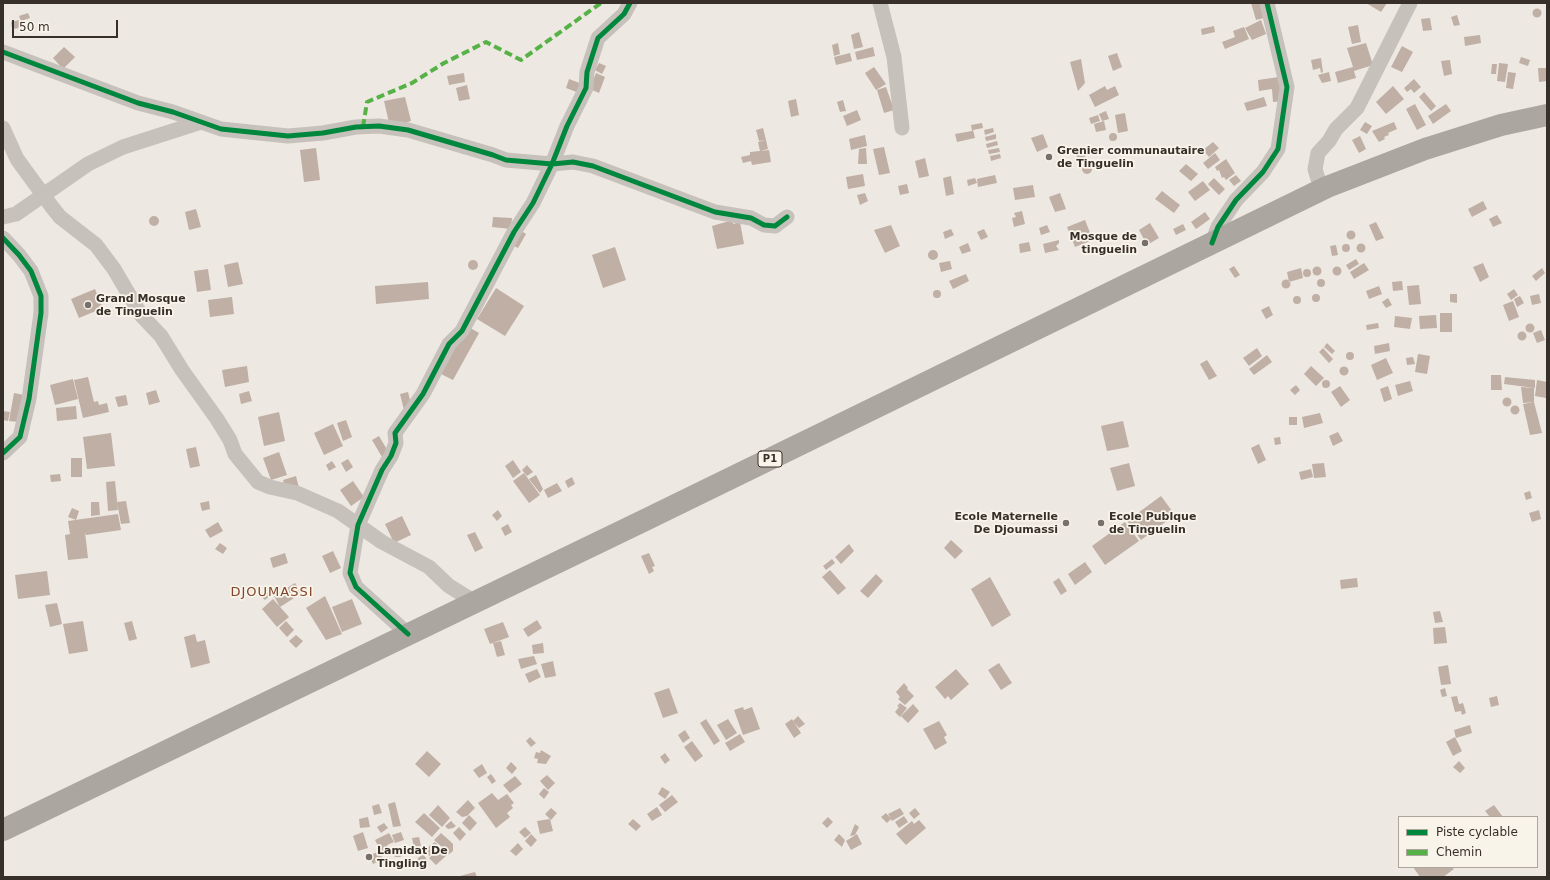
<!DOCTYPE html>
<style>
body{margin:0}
#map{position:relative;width:1550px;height:880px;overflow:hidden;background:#ede9e2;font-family:"DejaVu Sans",sans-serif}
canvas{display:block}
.frame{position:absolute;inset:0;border:4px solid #372f2a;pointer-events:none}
.legend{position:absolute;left:1398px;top:816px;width:140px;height:52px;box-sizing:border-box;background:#f9f4ea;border:1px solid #aba59d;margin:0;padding:5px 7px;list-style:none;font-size:12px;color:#372f2a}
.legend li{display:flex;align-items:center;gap:8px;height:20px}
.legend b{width:20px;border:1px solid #aba59d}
.scale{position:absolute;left:12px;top:20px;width:106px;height:18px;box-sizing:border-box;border:2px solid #372f2a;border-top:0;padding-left:5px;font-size:12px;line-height:14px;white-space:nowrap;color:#372f2a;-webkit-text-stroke:3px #f9f4ea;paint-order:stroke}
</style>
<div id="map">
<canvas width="1550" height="880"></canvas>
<div class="frame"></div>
<ul class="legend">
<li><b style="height:5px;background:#00873e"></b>Piste cyclable</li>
<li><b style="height:5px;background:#56b246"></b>Chemin</li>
</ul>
<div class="scale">50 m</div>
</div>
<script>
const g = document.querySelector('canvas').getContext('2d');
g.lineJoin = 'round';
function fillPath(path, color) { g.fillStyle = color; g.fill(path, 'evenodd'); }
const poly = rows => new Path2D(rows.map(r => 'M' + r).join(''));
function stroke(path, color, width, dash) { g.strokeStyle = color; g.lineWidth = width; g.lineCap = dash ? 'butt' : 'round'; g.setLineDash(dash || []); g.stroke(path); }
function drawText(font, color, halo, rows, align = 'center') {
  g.font = font + ' "DejaVu Sans",sans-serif'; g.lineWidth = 3.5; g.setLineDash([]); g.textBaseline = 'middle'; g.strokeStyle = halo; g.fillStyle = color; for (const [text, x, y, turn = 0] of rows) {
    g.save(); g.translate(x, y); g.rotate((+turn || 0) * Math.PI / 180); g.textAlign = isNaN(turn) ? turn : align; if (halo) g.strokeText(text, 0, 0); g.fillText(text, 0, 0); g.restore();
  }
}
fillPath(poly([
 [1251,3,1260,3,1264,18,1256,20],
 [1366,3,1387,3,1381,12],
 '1532.5 13a4.5 4.5 0 1 1 9 0a4.5 4.5 0 1 1-9 0Z',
 [28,13,30,18,21,21,19,16],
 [1457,15,1460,25,1454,26,1451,17],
 [1430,18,1432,30,1423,31,1421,19],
 [19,20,21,28,12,29,11,22],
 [1261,20,1266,34,1252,40,1245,28],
 [1358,25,1361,42,1352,44,1348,27],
 [1214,26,1215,32,1202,35,1201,29],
 [1244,27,1249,39,1225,49,1222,42,1235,37,1233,31],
 [859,32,863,47,854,49,851,35],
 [1480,35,1481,43,1465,46,1464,37],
 [838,43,840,54,834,56,832,45],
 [1366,43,1373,65,1354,71,1356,78,1338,83,1335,72,1353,67,1347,48],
 [1402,46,1413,52,1402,72,1391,67],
 [64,47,75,57,63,69,53,58],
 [873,47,875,56,857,60,855,52],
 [850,53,852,61,836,65,834,57],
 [1117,53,1122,67,1113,71,1108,56],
 [1521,57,1530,60,1528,66,1519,63],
 [1321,58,1323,72,1321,73,1320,68,1313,70,1311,60],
 [1081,59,1085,83,1078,91,1070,62],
 [1450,60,1452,74,1444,76,1441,61],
 [599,63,606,66,602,74,595,70],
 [1499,63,1508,64,1505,82,1497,81],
 [1492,64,1497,64,1496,74,1491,74],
 [874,67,886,84,876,90,865,73],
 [1538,68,1547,68,1547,81,1539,82],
 [1329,72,1331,81,1322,83,1318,75],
 [1508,72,1516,73,1513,89,1506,88],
 [464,73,465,82,449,85,447,76],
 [596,73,605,77,599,93,590,89],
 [1279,77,1283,101,1273,102,1272,89,1259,91,1258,80],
 [569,79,585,85,582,94,566,88],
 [1414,79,1421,87,1414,93,1411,89,1407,92,1404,88],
 [467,85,470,99,459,101,456,88],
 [1105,86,1107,90,1115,86,1119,95,1095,107,1089,95],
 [1393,86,1404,99,1386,114,1376,102],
 [886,87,894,110,884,113,877,90],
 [1424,92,1436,106,1431,111,1419,97],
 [405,97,411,121,390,127,384,101],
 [1264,97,1267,106,1247,111,1244,103],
 [796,99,799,115,791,117,788,101],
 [843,100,846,111,840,112,837,102],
 [1415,104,1426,125,1417,130,1406,109],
 [1446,104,1451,111,1433,124,1428,116],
 [857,110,861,120,847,126,843,116],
 [1106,111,1109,119,1102,121,1099,114],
 [1125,113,1128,131,1118,133,1115,115],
 [1098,115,1100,121,1091,124,1089,118],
 [1104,121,1106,130,1096,132,1094,124],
 [1365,122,1372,126,1367,134,1360,130],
 [1394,122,1397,129,1388,133,1389,135,1384,137,1385,139,1379,142,1372,131],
 [982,123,983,128,973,130,975,138,957,142,955,134,972,131,971,125],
 [763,128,766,140,759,141,756,130],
 [993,128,994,132,985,135,984,130],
 '1109 137a4 4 0 1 1 8 0a4 4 0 1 1-8 0Z',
 [996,134,996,139,986,141,985,137],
 [1043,134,1048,147,1037,152,1031,138],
 [865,135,867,146,851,150,849,139],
 [1360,136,1366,149,1359,153,1352,140],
 [766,140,768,149,760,151,758,142],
 [997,141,998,145,987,148,986,144],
 [1213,142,1219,148,1209,157,1203,150],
 [884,147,890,173,879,175,873,149],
 [316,148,320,180,304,182,300,150],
 [866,148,867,164,858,164,859,149],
 [999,148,1000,152,989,154,988,150],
 '1076 154a5 5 0 1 1 10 0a5 5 0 1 1-10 0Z',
 [769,150,771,162,752,165,751,161,743,163,741,157,750,155,750,152],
 [1215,153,1220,160,1208,169,1203,163],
 [1000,154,1001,158,991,161,990,156],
 [925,158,929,176,919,178,915,161],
 [1226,159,1235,173,1226,180,1224,177,1222,178,1219,170,1217,171,1215,167],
 '1082 169a5 5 0 1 1 10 0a5 5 0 1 1-10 0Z',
 [1186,164,1198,174,1191,181,1179,171],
 [863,174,865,186,848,189,846,177],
 [995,175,997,183,978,187,977,179],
 [1236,175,1241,181,1234,186,1229,180],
 [951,176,954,194,946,196,943,178],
 [975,178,977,183,968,186,967,180],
 [1214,178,1225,189,1219,195,1208,184],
 [1203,181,1210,190,1195,201,1188,192],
 [907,184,909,193,900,195,898,186],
 [1033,185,1035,197,1015,200,1013,188],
 [1162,191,1180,205,1174,213,1155,199],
 [865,193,868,201,860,205,857,195],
 [1060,193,1066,209,1055,212,1049,197],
 [1483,201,1487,209,1472,217,1468,209],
 [196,209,201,227,189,230,185,212],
 [1022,211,1025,224,1014,227,1012,218,1016,217,1014,213],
 [1205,212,1210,219,1196,229,1191,222],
 [1497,215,1502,223,1493,227,1489,219],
 '149 221a5 5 0 1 1 10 0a5 5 0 1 1-10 0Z',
 [493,217,512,218,511,229,492,227],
 [733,220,733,224,740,222,744,244,717,249,712,226],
 [1085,220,1093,240,1075,247,1067,227],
 [1376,222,1384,238,1376,241,1369,225],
 [1150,223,1159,238,1147,245,1139,230],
 [1183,224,1186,230,1176,235,1173,229],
 [891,225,900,246,885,253,874,230],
 [1047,225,1050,232,1041,235,1039,228],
 [518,229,526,234,518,248,510,244],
 [951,229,954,235,945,239,943,232],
 [984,229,988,237,981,240,977,232],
 '1346.5 235a4.5 4.5 0 1 1 9 0a4.5 4.5 0 1 1-9 0Z',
 [1059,240,1059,243,1056,246,1059,250,1045,253,1043,244],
 [1029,242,1031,251,1020,253,1019,244],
 [968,243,971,251,962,254,959,247],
 '1356.5 248a4.5 4.5 0 1 1 9 0a4.5 4.5 0 1 1-9 0Z',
 '1342 248a4 4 0 1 1 8 0a4 4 0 1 1-8 0Z',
 [1336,245,1338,255,1332,256,1330,246],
 [615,247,626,280,603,288,592,255],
 '928 255a5 5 0 1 1 10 0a5 5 0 1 1-10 0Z',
 [1356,259,1359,264,1349,270,1346,265],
 '468 265a5 5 0 1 1 10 0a5 5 0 1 1-10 0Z',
 [950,261,952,269,941,272,939,263],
 [238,262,243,284,228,287,224,265],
 [1364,263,1369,270,1354,279,1350,272],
 [1483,263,1489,277,1480,282,1473,267],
 [1234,266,1240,275,1235,278,1229,269],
 '1332.5 271a4.5 4.5 0 1 1 9 0a4.5 4.5 0 1 1-9 0Z',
 '1312.5 271a4.5 4.5 0 1 1 9 0a4.5 4.5 0 1 1-9 0Z',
 [1301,268,1303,278,1289,282,1287,272],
 [1542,268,1545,273,1536,281,1532,276],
 '1303 273a4 4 0 1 1 8 0a4 4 0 1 1-8 0Z',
 [208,269,211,290,197,292,194,271],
 [966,274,969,281,953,289,949,281],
 '1317 283a4 4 0 1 1 8 0a4 4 0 1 1-8 0Z',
 '1281.5 284a4.5 4.5 0 1 1 9 0a4.5 4.5 0 1 1-9 0Z',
 [1402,281,1403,290,1393,291,1392,282],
 [428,282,429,299,376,304,375,286],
 [1419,285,1421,304,1409,305,1407,286],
 [1379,286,1382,294,1369,299,1366,291],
 [496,288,524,306,505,336,477,319],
 [95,289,103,308,79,318,71,299],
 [1514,289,1518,295,1511,300,1507,294],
 '933 294a4 4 0 1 1 8 0a4 4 0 1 1-8 0Z',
 '1312 298a4 4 0 1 1 8 0a4 4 0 1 1-8 0Z',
 [1450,294,1457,294,1457,303,1450,302],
 [1539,294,1541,303,1532,305,1530,296],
 '1293 300a4 4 0 1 1 8 0a4 4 0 1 1-8 0Z',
 [1520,296,1524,303,1517,307,1514,299],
 [232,297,234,314,210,317,208,300],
 [1388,298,1392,305,1386,308,1382,302],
 [1513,301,1519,317,1509,321,1503,305],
 [1269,306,1273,315,1266,319,1261,310],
 [1440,313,1452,313,1452,332,1440,332],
 [1436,315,1437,328,1420,329,1419,316],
 [1395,316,1412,318,1410,329,1394,327],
 [1378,323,1379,328,1367,330,1366,325],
 '1525.5 328a4.5 4.5 0 1 1 9 0a4.5 4.5 0 1 1-9 0Z',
 [467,326,479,333,453,380,441,374],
 [1541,330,1545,340,1537,343,1533,333],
 '1517.5 336a4.5 4.5 0 1 1 9 0a4.5 4.5 0 1 1-9 0Z',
 [1327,343,1335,351,1332,354,1324,347],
 [1389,343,1390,351,1375,354,1374,346],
 [1257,348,1262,356,1249,366,1243,358],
 [1323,348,1333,359,1329,363,1319,352],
 '1346 356a4 4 0 1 1 8 0a4 4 0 1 1-8 0Z',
 [1418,354,1430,356,1427,374,1415,372],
 [1267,355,1272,362,1254,375,1249,369],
 [1413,357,1415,364,1407,365,1406,358],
 [1386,358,1393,373,1377,380,1371,365],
 [1207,360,1217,376,1209,380,1200,364],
 [247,366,249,382,225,387,222,370],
 [1311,366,1324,378,1316,386,1304,374],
 '1339.5 371a4.5 4.5 0 1 1 9 0a4.5 4.5 0 1 1-9 0Z',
 [1491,375,1501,375,1502,390,1491,390],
 [88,377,94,402,98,401,99,405,107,403,109,412,83,418,74,380],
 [1505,377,1535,380,1535,388,1504,384],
 [73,379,78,399,55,405,50,385],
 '1322 384a4 4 0 1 1 8 0a4 4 0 1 1-8 0Z',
 [1537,380,1547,382,1546,398,1535,396],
 [1410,381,1413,391,1398,396,1395,385],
 [1296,385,1300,390,1295,395,1290,390],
 [1340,386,1350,400,1341,407,1331,392],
 [1388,386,1392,399,1384,402,1380,389],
 [1521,387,1534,388,1534,402,1523,403],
 [156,390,160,402,149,405,146,393],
 [249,391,252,401,241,404,239,394],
 [408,392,412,408,404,410,400,394],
 [14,393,24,395,19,422,9,421],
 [126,395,128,405,118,407,115,397],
 '1502.5 402a4.5 4.5 0 1 1 9 0a4.5 4.5 0 1 1-9 0Z',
 [1534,402,1542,433,1530,435,1523,404],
 '1510.5 410a4.5 4.5 0 1 1 9 0a4.5 4.5 0 1 1-9 0Z',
 [76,406,77,419,57,421,56,408],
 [3,411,10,412,8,421,3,420],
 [279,412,285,441,264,446,258,417],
 [1320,413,1323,423,1304,428,1302,417],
 [1289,417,1297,417,1297,425,1289,425],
 [346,420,352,437,343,441,337,423],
 [1123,421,1129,447,1107,451,1101,426],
 [333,424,343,446,324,455,314,433],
 [1338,432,1343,441,1333,446,1329,436],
 [111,433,115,466,87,469,83,437],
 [379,436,389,453,382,457,372,440],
 [1280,437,1281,444,1275,445,1274,438],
 [1259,444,1266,460,1258,464,1251,448],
 [196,447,200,466,190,468,186,449],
 [279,452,287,475,271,480,263,458],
 [71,458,82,458,82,477,71,477],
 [348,459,353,467,346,472,341,463],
 [513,460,521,472,513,478,505,466],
 [332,461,336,467,329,471,326,465],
 [1129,463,1135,486,1117,491,1110,468],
 [1324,463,1326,477,1314,478,1312,464],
 [527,465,533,472,527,476,522,470],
 [1311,469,1313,477,1301,480,1299,472],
 [524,473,540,495,529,503,513,481],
 [60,474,61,481,51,482,50,475],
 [536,475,543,489,540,493,529,479],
 [296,476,301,496,289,499,283,480],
 [572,477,575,484,568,488,565,481],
 [115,481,118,510,108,511,106,482],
 [353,481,364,497,351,506,340,490],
 [557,483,562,491,548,498,544,490],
 [1530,491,1532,498,1526,500,1524,493],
 [1161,496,1175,515,1141,540,1127,521],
 [126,501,130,523,121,524,117,502],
 [209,501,210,509,202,511,200,503],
 [91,502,99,502,100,515,91,516],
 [72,508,79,511,76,520,68,517],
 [498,510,502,516,497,521,492,515],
 [1539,510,1541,519,1532,522,1529,513],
 [118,514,121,530,86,535,85,532,88,558,68,560,65,535,70,534,68,521],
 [402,516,411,535,394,543,385,524],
 [218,522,223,531,210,538,205,530],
 [1125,522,1139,541,1105,565,1092,546],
 [508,524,512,532,505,536,501,528],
 [475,532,483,548,475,552,467,535],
 [951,540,963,551,955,559,944,548],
 [220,543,227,548,223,554,215,549],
 [849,544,854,551,841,564,835,557],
 [333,551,341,568,330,573,322,556],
 [285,553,288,563,273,568,270,558],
 [649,553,655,566,652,567,654,571,649,574,641,556],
 [832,559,835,563,826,570,823,566],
 [1085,562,1092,572,1075,585,1068,574],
 [830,570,846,588,838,595,822,577],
 [47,571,50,595,18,599,15,575],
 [876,574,883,581,868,598,860,591],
 [990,577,1011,615,992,627,971,589],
 [1059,578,1067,591,1061,595,1053,582],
 [1357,578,1358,587,1341,589,1340,580],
 [295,583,302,593,280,607,274,596],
 [266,591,270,596,265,600,260,595],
 [325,596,342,634,326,640,306,608],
 [273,599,289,617,277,627,262,609],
 [352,599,362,624,342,632,332,607],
 [57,603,62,624,50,627,45,605],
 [1440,611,1443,622,1435,623,1433,612],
 [537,620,542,628,528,637,523,629],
 [83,621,88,651,69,654,63,624],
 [132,621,137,639,129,641,124,623],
 [286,621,294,630,287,637,279,628],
 [503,622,509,637,490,644,484,629],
 [1445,627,1447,643,1434,644,1433,628],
 [195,634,197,642,205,640,210,663,191,668,184,637],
 [296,635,303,641,296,648,289,641],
 [501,641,505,655,497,657,493,643],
 [543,643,544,653,533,654,532,645],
 [534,656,537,664,521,669,518,659],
 [553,661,556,676,545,678,541,664],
 [999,663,1012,683,1001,690,988,670],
 [1448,665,1451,684,1441,685,1438,667],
 [537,669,541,677,529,683,525,674],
 [956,669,969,684,951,700,948,696,945,699,935,687],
 [904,683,908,688,907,689,914,696,905,705,898,699,900,697,896,692],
 [669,688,678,713,663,718,654,693],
 [1445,688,1447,696,1442,697,1440,690],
 [1457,696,1459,704,1463,703,1466,713,1462,715,1461,711,1455,712,1451,697],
 [1497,696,1499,705,1491,707,1489,698],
 [900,703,907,708,900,717,895,712,899,707,897,706],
 [913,704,919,711,908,723,901,716],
 [743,707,744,710,752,707,760,729,743,735,734,710],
 [798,716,805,724,799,728,793,721],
 [706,719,720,741,714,745,700,723],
 [728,719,737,733,726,740,717,725],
 [792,719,801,733,794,738,785,724],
 [939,721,947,735,944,737,947,743,935,750,923,729],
 [1470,725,1472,733,1456,738,1454,730],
 [685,730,690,738,683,743,678,735],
 [740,734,745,742,730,751,725,743],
 [530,737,536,743,531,747,526,741],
 [1455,737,1462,751,1453,756,1446,742],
 [692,741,703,756,695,762,684,747],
 [541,750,551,756,546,764,537,763,538,759,534,758,536,752,540,753],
 [427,751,441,764,429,777,415,764],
 [665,753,670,760,665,764,660,757],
 [1459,761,1465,768,1460,773,1453,767],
 [511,762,517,768,512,774,506,768],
 [482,764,487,773,479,778,473,770],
 [491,774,496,781,492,784,487,777],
 [547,775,555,783,548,790,540,781],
 [515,776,522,784,510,793,503,785],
 [662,787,670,792,665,799,658,794],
 [544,788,549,792,544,799,539,794],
 [492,793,498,800,507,794,514,803,511,805,513,808,507,813,510,817,496,828,478,803],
 [672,795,678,802,665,812,659,805],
 [468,800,475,808,467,816,462,817,456,812],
 [395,802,401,826,393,827,388,804],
 [379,804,382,813,374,815,372,806],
 [438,805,450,818,442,827,429,815],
 [1494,805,1503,817,1490,817,1485,811],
 [657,807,662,815,652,821,647,814],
 [551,808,557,813,551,820,545,814],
 [900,808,904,814,892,821,888,814],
 [915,808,920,814,914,819,909,813],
 [424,813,440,828,432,837,415,822],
 [886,813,891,819,887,823,881,817],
 [469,815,477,823,470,831,462,823],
 [904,816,908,822,899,828,895,822],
 [368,817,370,827,360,828,359,819],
 [828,817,833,822,827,828,822,823],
 [550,819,553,831,540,834,537,821],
 [633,819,641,826,636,831,628,824],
 [919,820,926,828,906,845,896,834,912,821,914,824],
 [451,821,456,826,453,828,448,829,445,826],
 [384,823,388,828,381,833,377,827],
 [855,824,859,827,855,835,850,836],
 [459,827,466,834,460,841,453,833],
 [525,827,531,833,525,838,519,832],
 [363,832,368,848,358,851,353,836],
 [401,832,404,840,395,843,392,835],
 [389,833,394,842,387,845,388,848,381,852,375,840],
 [441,833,450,841,443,848,434,840],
 [531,834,537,840,531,847,525,841],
 [839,834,845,840,842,847,834,840],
 [857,834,862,844,851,850,846,841],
 [419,837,421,846,414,847,412,838],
 [450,841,453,844,453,851,448,855,442,849],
 [435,842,440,848,429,856,424,850],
 [518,843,523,849,516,856,510,851],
 [401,848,405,854,400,857,395,857,393,854],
 [440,848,447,855,436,865,429,858],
 [379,851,383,859,373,864,369,856],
 [423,854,428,861,422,866,417,859],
 [1413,867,1452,867,1454,869,1443,877,1420,877],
 [475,872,477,877,461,877,460,876]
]), '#bfafa5');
stroke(poly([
 [880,3,894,57,902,128],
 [3,52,138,103,173,112,221,129,288,136,323,133,356,127,379,126,408,130,493,155,506,160,552,164,573,162,593,166,715,212,751,218,764,225,775,226,787,217],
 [3,128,17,159,52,207,60,217,96,245,114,269,141,315,161,336,182,370,217,419,230,440,235,454,258,482,270,487,297,493,338,511,382,542,429,567,449,586,475,602],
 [1321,189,1315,169,1318,153,1329,141,1336,129,1357,108,1410,3],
 [3,217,16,214,88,164,123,147,201,122],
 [3,238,19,255,31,271,41,296,41,313,29,399,20,437,3,453],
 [1212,243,1218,227,1236,200,1263,172,1278,149,1287,87,1267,3],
 [408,634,356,587,350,573,358,525,382,470,391,456,396,443,395,433,423,394,449,344,462,331,514,232,533,203,552,164,567,126,586,88,587,72,598,38,624,14,630,3]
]), '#c6c1bb', 15);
stroke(poly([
 [3,830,643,521,1327,187,1425,149,1501,125,1547,115]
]), '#aba6a0', 22);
stroke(poly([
 [363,127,367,102,412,83,444,63,486,42,521,60,601,3]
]), '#56b246', 4, [8, 4]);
stroke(poly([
 [3,52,138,103,173,112,221,129,288,136,323,133,356,127,379,126,408,130,493,155,506,160,552,164,573,162,593,166,715,212,751,218,764,225,775,226,787,217],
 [3,238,19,255,31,271,41,296,41,313,29,399,20,437,3,453],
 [1212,243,1218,227,1236,200,1263,172,1278,149,1287,87,1267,3],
 [408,634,356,587,350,573,358,525,382,470,391,456,396,443,395,433,423,394,449,344,462,331,514,232,533,203,552,164,567,126,586,88,587,72,598,38,624,14,630,3]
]), '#00873e', 5);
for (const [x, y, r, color] of [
 [1049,157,4,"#77706a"],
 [1145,243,4,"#77706a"],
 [88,305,4,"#77706a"],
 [1066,523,4,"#77706a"],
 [1101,523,4,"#77706a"],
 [369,857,4,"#77706a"]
]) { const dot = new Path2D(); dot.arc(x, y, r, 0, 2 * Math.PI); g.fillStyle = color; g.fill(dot); stroke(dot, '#f9f4ea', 1.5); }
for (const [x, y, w] of [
 [770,459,24]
]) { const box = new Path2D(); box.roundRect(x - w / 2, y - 8, w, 16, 3); g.fillStyle = '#f9f4ea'; g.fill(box); stroke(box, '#372f2a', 1); }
drawText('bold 10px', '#372f2a', null, [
 ["P1",770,459]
]);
drawText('bold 11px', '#372f2a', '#f9f4ea', [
 ["Grenier communautaire",1057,151],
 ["de Tinguelin",1057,164],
 ["Mosque de",1137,237,"right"],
 ["tinguelin",1137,250,"right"],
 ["Grand Mosque",96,299],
 ["de Tinguelin",96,312],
 ["Ecole Maternelle",1058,517,"right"],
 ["De Djoumassi",1058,530,"right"],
 ["Ecole Publque",1109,517],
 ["de Tinguelin",1109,530],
 ["Lamidat De",377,851],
 ["Tingling",377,864]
], 'left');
g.letterSpacing = '1px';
drawText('13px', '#804528', '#f9f4ea', [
 ["DJOUMASSI",272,593]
]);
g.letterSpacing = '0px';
</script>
